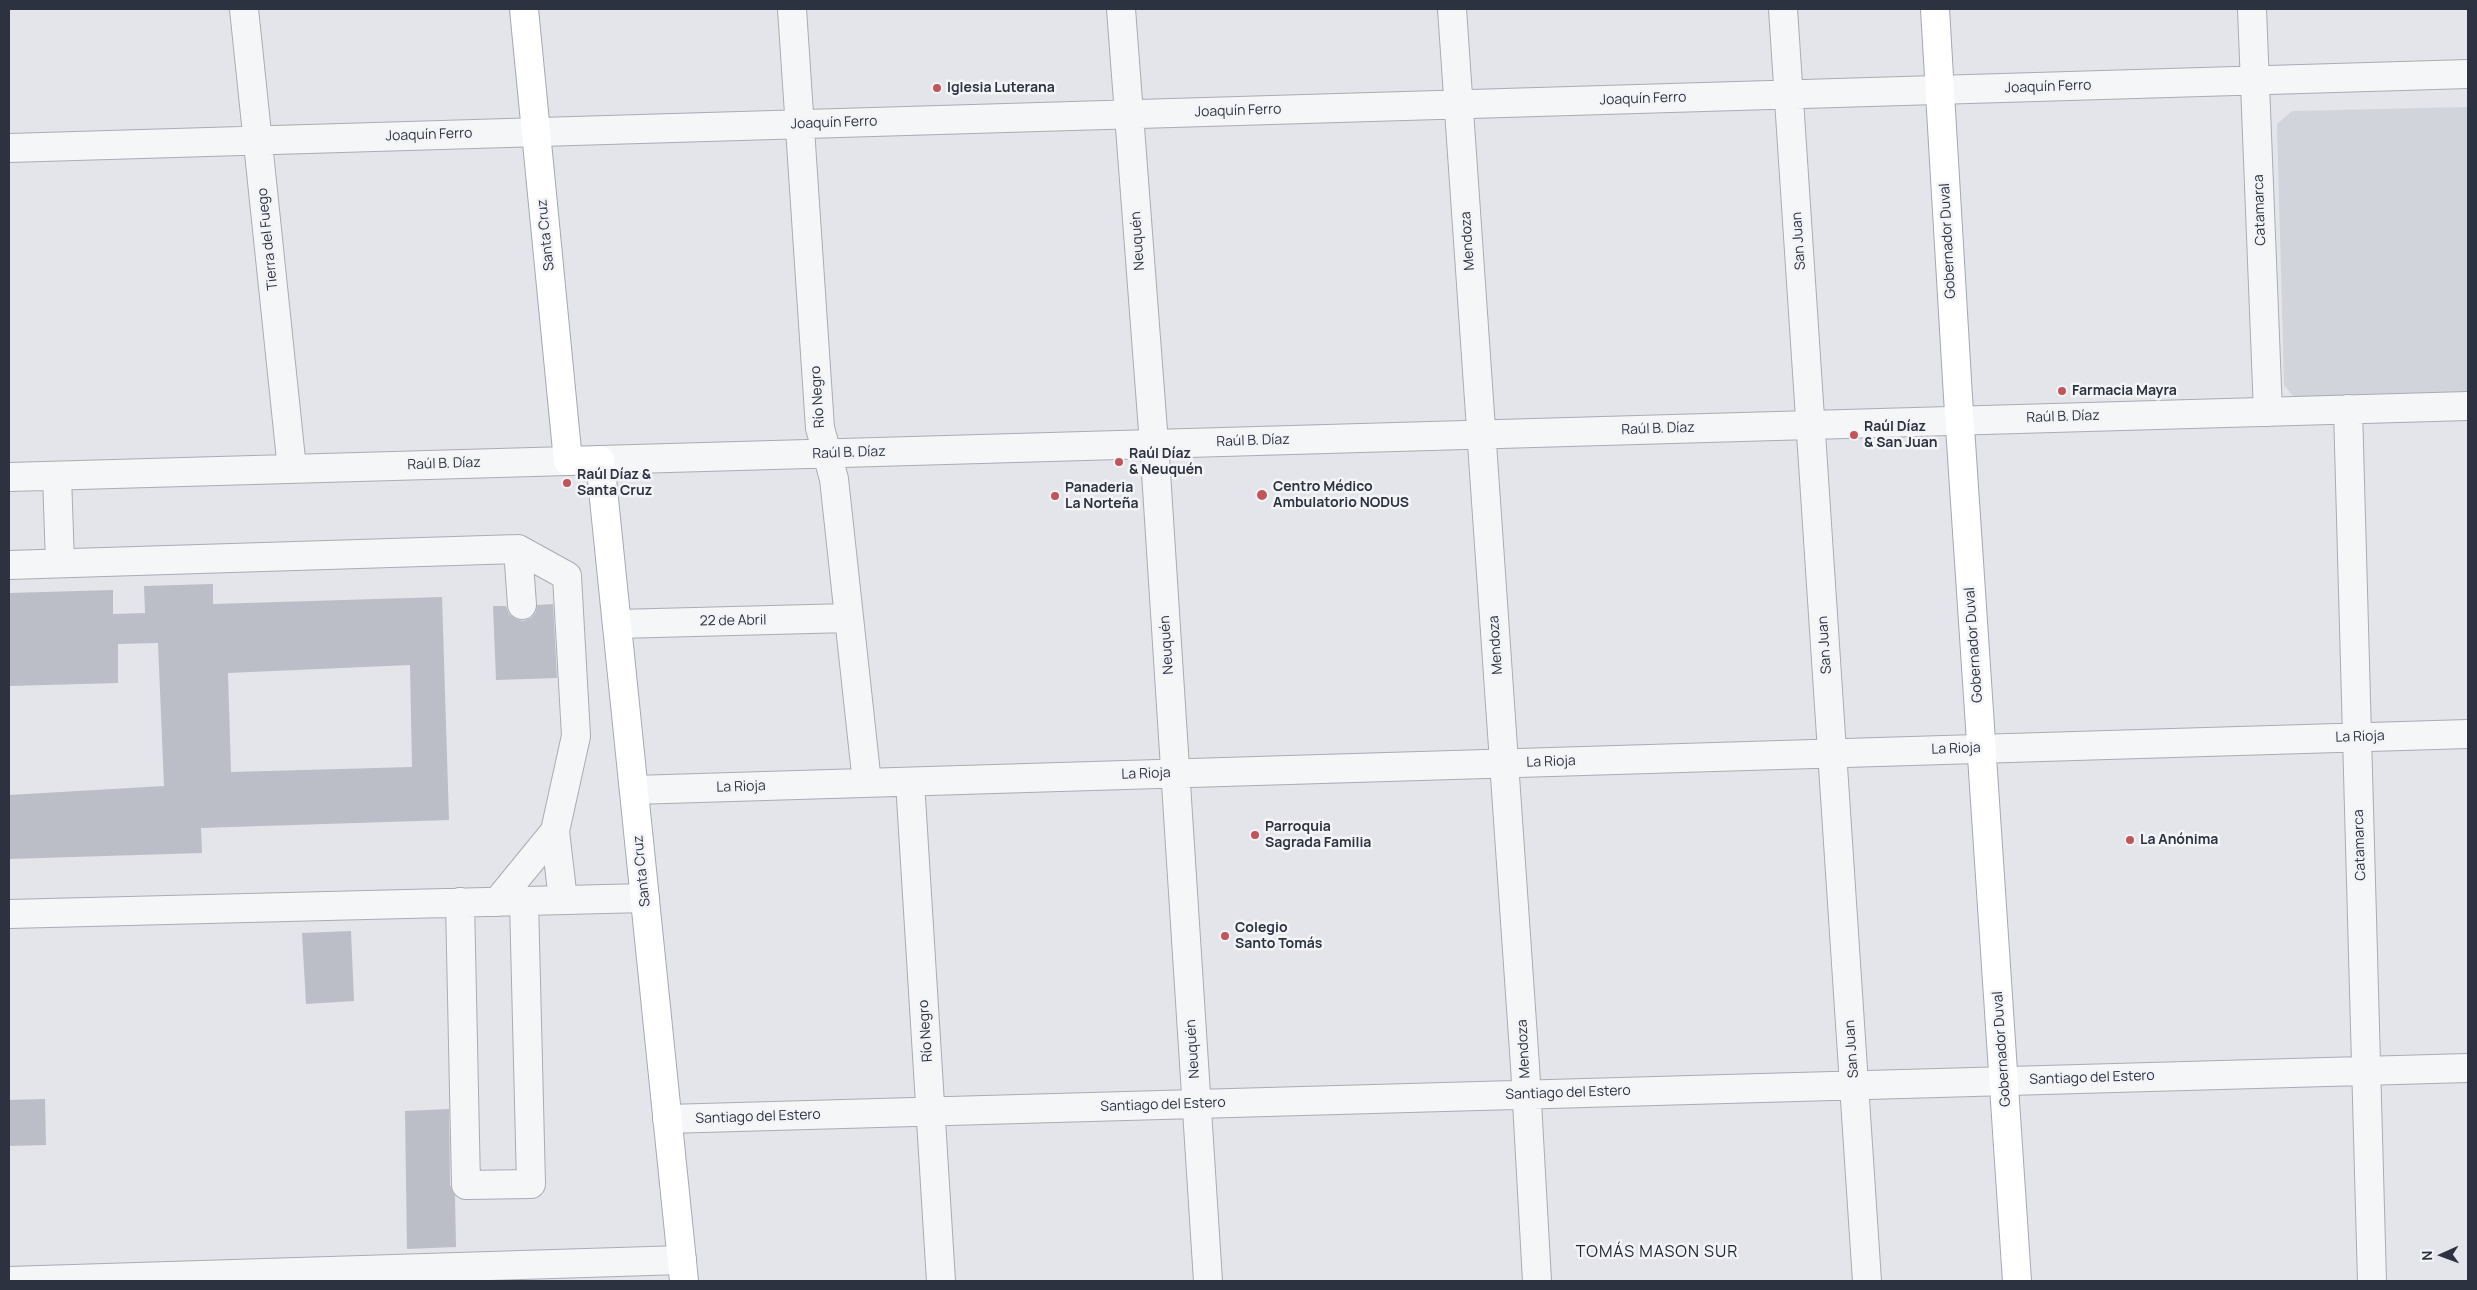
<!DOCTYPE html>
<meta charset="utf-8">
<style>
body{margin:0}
#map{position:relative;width:2477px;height:1290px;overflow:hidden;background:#e3e5ea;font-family:Manrope,sans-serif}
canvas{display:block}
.frame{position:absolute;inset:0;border:10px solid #2c3240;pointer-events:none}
.north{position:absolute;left:2417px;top:1230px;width:50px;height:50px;-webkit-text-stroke:4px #f2f4f7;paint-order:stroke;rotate:268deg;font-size:14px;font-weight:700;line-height:20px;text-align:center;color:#2c3240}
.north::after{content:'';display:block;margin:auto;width:18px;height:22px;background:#2c3240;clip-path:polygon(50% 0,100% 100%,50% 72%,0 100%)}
</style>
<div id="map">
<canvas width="2477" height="1290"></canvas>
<div class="frame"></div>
<div class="north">N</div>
</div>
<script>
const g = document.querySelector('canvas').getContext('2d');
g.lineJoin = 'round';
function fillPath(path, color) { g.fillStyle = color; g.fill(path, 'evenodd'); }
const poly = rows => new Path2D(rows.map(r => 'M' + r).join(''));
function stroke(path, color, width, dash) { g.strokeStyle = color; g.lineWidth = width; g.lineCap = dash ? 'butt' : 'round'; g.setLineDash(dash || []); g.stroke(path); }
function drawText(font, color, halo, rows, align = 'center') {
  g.font = font + ' Manrope,sans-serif'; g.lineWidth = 5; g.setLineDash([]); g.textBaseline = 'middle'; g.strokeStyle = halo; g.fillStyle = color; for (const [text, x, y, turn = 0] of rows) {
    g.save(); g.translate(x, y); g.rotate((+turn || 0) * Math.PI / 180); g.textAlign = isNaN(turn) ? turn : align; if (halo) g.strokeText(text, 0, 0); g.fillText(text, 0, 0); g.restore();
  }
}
fillPath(poly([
 [2468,107,2468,396,2297,401,2284,385,2277,124,2292,111]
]), '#d1d4db');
fillPath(poly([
 [213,584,213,604,442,597,449,820,201,828,202,853,9,859,9,795,164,786,158,643,118,644,118,683,9,686,9,593,113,590,113,614,145,613,144,586],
 [410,665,412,767,231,772,228,673],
 [553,604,557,678,496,680,493,606,506,606,509,614,516,619,523,621,531,618,536,612,537,605],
 [351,931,354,1001,306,1004,302,933],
 [45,1099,46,1145,9,1146,9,1100],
 [449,1109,450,1185,455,1196,456,1247,407,1249,405,1111]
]), '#bbbec6');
const minor = poly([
 [244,9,292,469],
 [792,9,820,428,834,479,867,783],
 [1121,9,1155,457,1208,1281],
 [1452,9,1525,1066,1537,1281],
 [1783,9,1867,1281],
 [2252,9,2268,412],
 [9,148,2468,74],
 [2348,409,2372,1281],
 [600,460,2468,406],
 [57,476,60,563],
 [9,477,568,461],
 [518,549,522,605],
 [9,565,518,549,567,576,576,736,555,831,497,902],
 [617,624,849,618],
 [910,782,941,1281],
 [634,790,2468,734],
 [555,831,563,900],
 [460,902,466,1185,531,1184,524,901],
 [9,914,645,898],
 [667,1119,2468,1068],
 [9,1281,682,1260]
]);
const major = poly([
 [524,9,568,461,600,460,684,1281],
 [1935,9,1958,397,2017,1281]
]);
stroke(minor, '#a8acb4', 30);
stroke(major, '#a3a9b4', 30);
stroke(minor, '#f5f6f8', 28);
stroke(major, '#fff', 28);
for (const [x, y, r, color] of [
 [937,88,5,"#c2555b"],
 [2062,391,5,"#c2555b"],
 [1854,435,5,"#c2555b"],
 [1119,462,5,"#c2555b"],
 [567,483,5,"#c2555b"],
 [1262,495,6,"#c2555b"],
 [1055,496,5,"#c2555b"],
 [1255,835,5,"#c2555b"],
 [2130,840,5,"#c2555b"],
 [1225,936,5,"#c2555b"]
]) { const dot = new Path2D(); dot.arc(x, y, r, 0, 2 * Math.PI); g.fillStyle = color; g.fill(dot); stroke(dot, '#f2f4f7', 2); }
drawText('14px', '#2c3240', '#f2f4f7', [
 ["Joaquín Ferro",2048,87,-2],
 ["Joaquín Ferro",1643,99,-2],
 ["Joaquín Ferro",1238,111,-2],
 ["Joaquín Ferro",834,123,-2],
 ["Joaquín Ferro",429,135,-2],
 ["Catamarca",2260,210,-92],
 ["Santa Cruz",546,235,-96],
 ["Tierra del Fuego",268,239,-96],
 ["Neuquén",1138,241,-94],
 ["Mendoza",1468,241,-94],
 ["San Juan",1799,241,-94],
 ["Gobernador Duval",1948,241,-93],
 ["Río Negro",818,397,-94],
 ["Raúl B. Díaz",2063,417,-2],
 ["Raúl B. Díaz",1658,429,-2],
 ["Raúl B. Díaz",1253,441,-2],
 ["Raúl B. Díaz",849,453,-2],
 ["Raúl B. Díaz",444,464,-2],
 ["22 de Abril",733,621,-1],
 ["Neuquén",1167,645,-94],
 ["Mendoza",1496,645,-94],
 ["San Juan",1825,645,-94],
 ["Gobernador Duval",1974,645,-94],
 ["La Rioja",2360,737,-2],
 ["La Rioja",1956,749,-2],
 ["La Rioja",1551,762,-2],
 ["La Rioja",1146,774,-2],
 ["La Rioja",741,787,-2],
 ["Catamarca",2360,845,-92],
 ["Santa Cruz",642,871,-96],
 ["Río Negro",926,1031,-94],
 ["Neuquén",1193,1049,-94],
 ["Mendoza",1524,1049,-93],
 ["San Juan",1852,1049,-94],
 ["Gobernador Duval",2002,1049,-94],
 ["Santiago del Estero",2092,1078,-2],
 ["Santiago del Estero",1568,1093,-2],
 ["Santiago del Estero",1163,1105,-2],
 ["Santiago del Estero",758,1117,-2]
]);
drawText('bold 14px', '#2c3240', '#f2f4f7', [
 ["Iglesia Luterana",947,88],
 ["Farmacia Mayra",2072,391],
 ["Raúl Díaz",1864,427],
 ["& San Juan",1864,443],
 ["Raúl Díaz",1129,454],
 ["& Neuquén",1129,470],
 ["Raúl Díaz &",577,475],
 ["Santa Cruz",577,491],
 ["Centro Médico",1273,487],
 ["Ambulatorio NODUS",1273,503],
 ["Panaderia",1065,488],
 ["La Norteña",1065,504],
 ["Parroquia",1265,827],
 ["Sagrada Familia",1265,843],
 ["La Anónima",2140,840],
 ["Colegio",1235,928],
 ["Santo Tomás",1235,944]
], 'left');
g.letterSpacing = '1px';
drawText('16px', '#1e2331', '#f2f4f7', [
 ["TOMÁS MASON SUR",1657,1253]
]);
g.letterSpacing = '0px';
</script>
